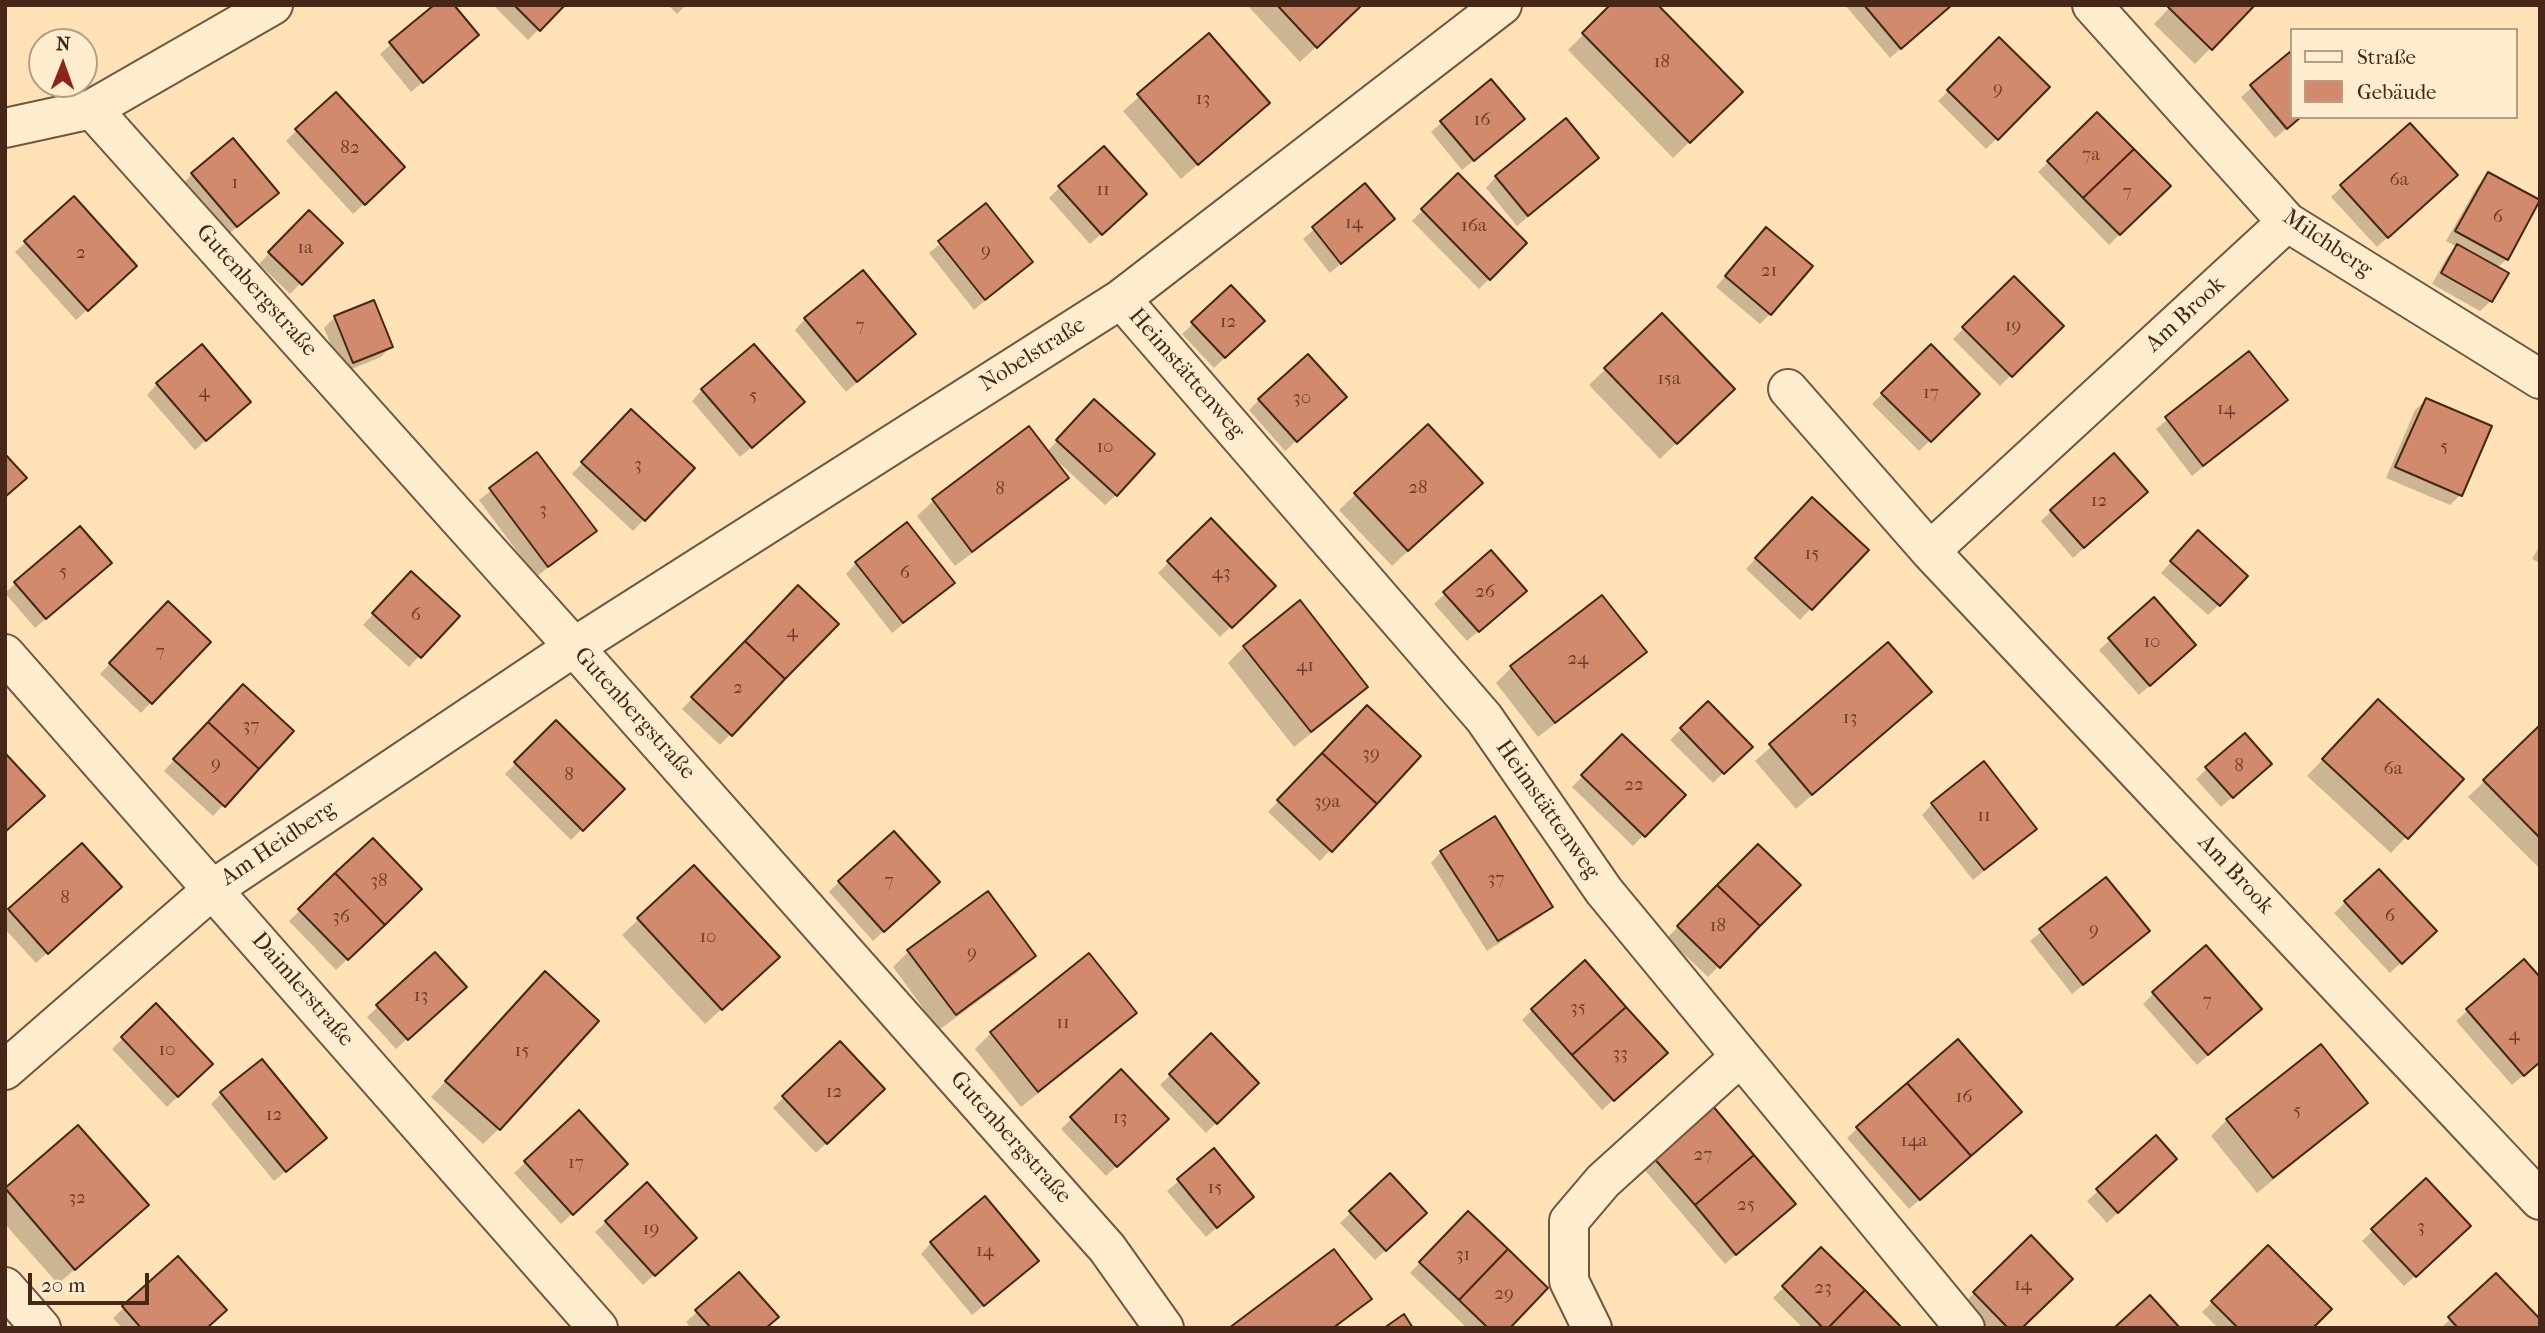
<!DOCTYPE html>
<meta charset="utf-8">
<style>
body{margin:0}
#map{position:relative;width:2545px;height:1333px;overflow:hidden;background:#ffe3b7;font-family:"IM FELL French Canon",serif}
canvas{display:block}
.frame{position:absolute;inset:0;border:7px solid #452617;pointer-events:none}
.legend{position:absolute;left:2290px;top:28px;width:228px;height:91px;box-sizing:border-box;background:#ffedd0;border:2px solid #b59d86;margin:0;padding:9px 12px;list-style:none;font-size:21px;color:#452617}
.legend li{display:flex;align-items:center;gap:14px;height:35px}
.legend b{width:35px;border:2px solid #b59d86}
.north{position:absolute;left:28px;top:28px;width:70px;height:70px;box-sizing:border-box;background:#ffedd0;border:2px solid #b59d86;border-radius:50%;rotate:1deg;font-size:19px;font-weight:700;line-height:28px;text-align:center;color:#452617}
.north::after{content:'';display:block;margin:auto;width:24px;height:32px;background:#8f2418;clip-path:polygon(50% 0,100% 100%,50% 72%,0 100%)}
.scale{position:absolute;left:28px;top:1273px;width:121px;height:32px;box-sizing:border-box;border:4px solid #452617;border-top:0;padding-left:9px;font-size:21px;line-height:24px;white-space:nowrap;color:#452617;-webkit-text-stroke:5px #ffedd0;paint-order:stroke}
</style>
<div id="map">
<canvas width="2545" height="1333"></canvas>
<div class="frame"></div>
<ul class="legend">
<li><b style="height:9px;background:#ffedd0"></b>Straße</li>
<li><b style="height:19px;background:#d28a6d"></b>Gebäude</li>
</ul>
<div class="north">N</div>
<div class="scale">20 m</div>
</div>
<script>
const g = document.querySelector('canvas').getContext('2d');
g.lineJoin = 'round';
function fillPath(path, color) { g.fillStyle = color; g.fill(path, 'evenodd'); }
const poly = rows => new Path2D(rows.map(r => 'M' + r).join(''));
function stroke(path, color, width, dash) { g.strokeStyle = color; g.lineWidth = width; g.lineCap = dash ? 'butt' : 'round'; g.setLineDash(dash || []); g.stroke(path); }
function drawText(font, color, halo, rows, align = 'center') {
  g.font = font + ' "IM FELL French Canon",serif'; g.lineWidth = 7; g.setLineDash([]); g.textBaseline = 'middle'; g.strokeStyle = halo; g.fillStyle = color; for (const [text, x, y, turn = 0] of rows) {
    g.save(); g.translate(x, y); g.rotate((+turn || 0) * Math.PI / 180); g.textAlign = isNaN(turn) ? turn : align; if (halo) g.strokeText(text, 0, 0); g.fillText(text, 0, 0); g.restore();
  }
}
fillPath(poly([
 [436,5,466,46,411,92,380,54],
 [493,5,563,5,528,40],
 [668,5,686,5,677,14],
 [1247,5,1360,5,1300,62],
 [1613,5,1740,92,1673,158,1568,50],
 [1845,5,1950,5,1890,58],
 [2172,5,2253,5,2195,64,2154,24],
 [1209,36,1267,103,1181,179,1123,111],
 [1999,40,2047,88,1986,149,1938,101],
 [2291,53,2291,117,2301,117,2275,138,2241,97],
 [2097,114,2168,186,2109,245,2038,172],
 [1442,122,1512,129,1462,170,1431,132],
 [2410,125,2445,186,2377,247,2331,197],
 [297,130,393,178,353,214,286,141],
 [1586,169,1517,226,1486,188,1496,177],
 [192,174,266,203,225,237,182,185],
 [2489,174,2507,259,2497,268,2491,301,2480,311,2432,284,2447,257,2457,247,2446,241,2478,185],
 [1458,175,1525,243,1479,289,1412,221],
 [1365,186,1382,229,1330,273,1303,239],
 [1060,187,1134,205,1090,244,1049,198],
 [986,205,1031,261,974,310,929,253],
 [309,212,340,243,290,294,259,264],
 [1756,240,1770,314,1760,324,1716,287],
 [26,242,125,276,76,320,15,252],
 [2014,278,2061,326,2000,386,1953,339],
 [1231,288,1252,332,1214,368,1182,334],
 [1661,315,1732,389,1660,459,1589,385],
 [335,317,391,346,381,357,342,373,324,328],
 [805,319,913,334,846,392,795,330],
 [1930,346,1978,394,1919,451,1872,404],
 [2249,353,2286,400,2192,476,2156,429],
 [157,384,238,412,195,450,147,395],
 [702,390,792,413,740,457,692,401],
 [1259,400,1334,407,1285,451,1249,410],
 [2426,400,2460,495,2450,505,2386,478,2415,410],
 [1084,411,1116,495,1105,505,1054,458,1053,460,1067,478,1051,494,955,566,917,516,933,501,1029,429,1047,452],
 [621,422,693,468,633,531,572,474],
 [1428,426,1465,498,1392,566,1339,510],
 [537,455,594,531,536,577,479,500],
 [2135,502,2073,558,2041,521,2051,511],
 [1801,509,1866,550,1800,620,1746,569],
 [1211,521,1273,586,1220,637,1158,573],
 [2188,543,2219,605,2208,615,2161,573],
 [2540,545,2540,563,2532,559],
 [856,563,953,583,892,633,846,574],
 [99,574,35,628,5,593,16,583],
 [401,584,457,616,409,667,363,625],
 [798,588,836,624,720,745,682,709],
 [1445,594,1514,601,1467,641,1434,604],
 [1602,597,1644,652,1629,667,1538,737,1496,683,1511,668],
 [2154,600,2184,656,2139,695,2099,650],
 [168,603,209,642,141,713,100,674],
 [1888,644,1914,707,1796,809,1755,761],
 [1244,647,1366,687,1350,703,1294,747,1228,663],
 [232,697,292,731,213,816,164,771],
 [1708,703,1750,747,1713,783,1670,740],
 [2363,717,2461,779,2391,853,2307,776],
 [1356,718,1419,756,1320,861,1268,812],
 [556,722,622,789,571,840,505,774],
 [2540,727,2540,869,2468,797],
 [1622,736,1683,795,1633,846,1572,787],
 [2207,769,2259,774,2221,807,2196,779],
 [1932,804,2035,829,1973,880,1922,815],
 [373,840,420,889,336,970,289,921],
 [82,845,109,897,36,963,5,929,5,914],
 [1758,846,1798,885,1708,977,1667,938],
 [1441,852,1550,906,1540,917,1487,951,1431,863],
 [694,867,762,973,705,1024,622,935],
 [2379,871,2435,931,2390,973,2334,913],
 [2106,879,2148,931,2072,994,2030,941],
 [839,882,927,892,873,941,829,892],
 [909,951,1033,956,1018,972,939,1030,893,967],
 [435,954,454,997,396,1049,367,1017],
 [1089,956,1135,1013,1119,1029,1021,1107,975,1049,991,1033],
 [2523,961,2540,1061,2512,1085,2456,1021],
 [529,989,499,1129,483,1144,431,1097],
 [2154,993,2249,1020,2197,1065,2143,1004],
 [156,1006,211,1064,167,1107,112,1049],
 [1532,1010,1655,1063,1602,1110,1522,1020],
 [1210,1036,1257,1083,1206,1133,1160,1085],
 [840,1043,883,1089,816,1153,773,1108],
 [2321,1046,2365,1103,2350,1118,2257,1193,2211,1136,2227,1120],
 [1121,1071,1156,1129,1106,1176,1061,1129],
 [222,1093,314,1148,274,1181,211,1104],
 [579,1113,615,1174,561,1224,514,1173],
 [2009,1122,1909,1209,1847,1138,1858,1128],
 [78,1127,131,1221,58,1284,5,1224,5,1191],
 [2156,1138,2164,1169,2107,1223,2087,1201],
 [1214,1151,1241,1207,1206,1237,1167,1191],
 [1654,1157,1784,1214,1725,1264,1643,1168],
 [1390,1176,1415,1223,1375,1260,1340,1223],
 [2426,1180,2459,1236,2404,1286,2362,1241],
 [1468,1213,1508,1328,1467,1328,1410,1273],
 [606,1222,684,1248,643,1285,595,1232],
 [2031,1238,2020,1328,1988,1328,1964,1303],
 [931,1243,1026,1271,972,1315,921,1254],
 [2268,1247,2311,1328,2218,1328,2202,1312],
 [1821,1250,1900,1328,1803,1328,1773,1298],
 [738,1275,765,1328,691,1328,686,1322],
 [2496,1275,2540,1328,2441,1328],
 [1369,1298,1336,1328,1232,1328],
 [124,1308,206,1328,122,1328,113,1318]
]), '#0003');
const building = poly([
 [434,5,454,5,479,35,423,83,389,42,434,5],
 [514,5,565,5,540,31,514,5],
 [1277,5,1362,5,1317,48,1277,5],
 [1610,5,1658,5,1743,92,1690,143,1582,33,1610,5],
 [1864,5,1952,5,1901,49,1864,5],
 [2170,5,2255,5,2212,50,2168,7,2170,5],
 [1209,33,1270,103,1198,165,1137,94,1209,33],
 [1999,37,2050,87,1998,140,1947,90,1999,37],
 [2291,51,2291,117,2301,117,2287,129,2250,85,2291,51],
 [1491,79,1525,119,1474,161,1440,121,1491,79],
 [336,92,405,167,365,205,295,129,336,92],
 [2097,112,2134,149,2083,198,2047,161,2097,112],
 [1566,118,1599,158,1528,216,1495,176,1566,118],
 [2410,123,2458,175,2388,238,2340,185,2410,123],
 [233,138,279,193,237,227,191,173,233,138],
 [1104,146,1147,194,1102,235,1058,186,1104,146],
 [2134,149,2171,186,2120,235,2083,198,2134,149],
 [2488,172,2540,200,2508,260,2455,231,2488,172],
 [1458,173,1527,243,1490,280,1421,209,1458,173],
 [1365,183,1395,219,1341,264,1312,227,1365,183],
 [74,196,137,266,88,311,24,241,74,196],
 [986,203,1033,262,985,300,938,241,986,203],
 [309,210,343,243,302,285,268,252,309,210],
 [1766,227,1813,266,1771,315,1725,276,1766,227],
 [2457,244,2509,273,2492,302,2441,273,2457,244],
 [863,270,916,334,857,382,804,318,863,270],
 [2014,276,2064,326,2012,377,1962,327,2014,276],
 [1231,285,1265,321,1225,358,1191,322,1231,285],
 [374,300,393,347,353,363,334,316,374,300],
 [1662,313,1735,389,1677,444,1604,368,1662,313],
 [202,344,251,402,206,441,156,383,202,344],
 [754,344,805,402,752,448,701,389,754,344],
 [1931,344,1980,394,1931,442,1881,393,1931,344],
 [2249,351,2288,400,2203,466,2165,417,2249,351],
 [1308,354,1347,397,1297,442,1258,399,1308,354],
 [2426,398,2492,426,2462,496,2395,467,2426,398],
 [1094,399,1155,454,1117,496,1056,440,1094,399],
 [631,409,695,468,645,521,581,462,631,409],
 [1428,424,1483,483,1408,551,1354,493,1428,424],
 [1029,426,1069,478,972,552,932,499,1029,426],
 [537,452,597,531,548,567,489,488,537,452],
 [2114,453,2148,492,2084,548,2050,510,2114,453],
 [5,454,27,478,5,497,5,454],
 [1812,497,1869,550,1812,610,1755,558,1812,497],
 [1211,518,1276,586,1232,628,1167,561,1211,518],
 [907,522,955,583,903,623,855,562,907,522],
 [80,526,112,563,46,619,14,582,80,526],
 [2198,530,2248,576,2220,606,2170,561,2198,530],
 [1491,550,1527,591,1479,632,1443,592,1491,550],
 [411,571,460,616,421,658,372,613,411,571],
 [798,585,839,624,785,679,745,641,798,585],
 [1602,595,1647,652,1555,723,1510,666,1602,595],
 [2154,597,2196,645,2150,686,2108,638,2154,597],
 [1300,600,1368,687,1311,732,1243,646,1300,600],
 [168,601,211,642,152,704,109,663,168,601],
 [745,641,785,679,732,736,691,697,745,641],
 [1888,642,1932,692,1812,795,1769,744,1888,642],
 [243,684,294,731,259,769,208,722,243,684],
 [2378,699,2464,779,2408,839,2322,759,2378,699],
 [1708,701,1753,747,1724,774,1680,728,1708,701],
 [1367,705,1421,756,1377,804,1322,753,1367,705],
 [556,720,625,789,583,831,514,762,556,720],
 [208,722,259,769,225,807,173,759,208,722],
 [2540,725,2540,838,2483,780,2540,725],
 [2245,733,2272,764,2233,798,2205,767,2245,733],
 [1622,734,1686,795,1645,837,1581,775,1622,734],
 [5,753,45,796,5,832,5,753],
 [1322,753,1377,804,1332,852,1277,800,1322,753],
 [1984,761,2037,829,1984,870,1931,803,1984,761],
 [1495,816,1553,907,1498,941,1440,851,1495,816],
 [894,831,940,882,884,932,838,881,894,831],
 [373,838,422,889,385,925,335,873,373,838],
 [82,843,122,887,48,954,8,909,82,843],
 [1758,844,1801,885,1760,926,1717,885,1758,844],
 [694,865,780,957,722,1010,637,918,694,865],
 [2379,869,2437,931,2402,964,2344,901,2379,869],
 [335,873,385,925,348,960,298,909,335,873],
 [2106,877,2150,931,2083,985,2039,929,2106,877],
 [1717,885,1760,926,1720,968,1677,926,1717,885],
 [988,891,1036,956,956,1015,907,950,988,891],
 [2206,945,2262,1009,2208,1055,2152,992,2206,945],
 [435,952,467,987,408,1040,376,1005,435,952],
 [1089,953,1137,1013,1038,1092,990,1032,1089,953],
 [2524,959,2540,977,2540,1062,2524,1076,2466,1009,2524,959],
 [1585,960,1626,1007,1572,1055,1531,1009,1585,960],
 [545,971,599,1021,500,1130,445,1081,545,971],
 [156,1003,213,1064,178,1097,121,1037,156,1003],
 [1626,1007,1668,1053,1614,1101,1572,1055,1626,1007],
 [1211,1033,1259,1083,1217,1124,1169,1074,1211,1033],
 [1958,1039,2022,1112,1971,1156,1907,1083,1958,1039],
 [840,1041,885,1089,827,1144,782,1096,840,1041],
 [2321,1044,2368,1103,2273,1178,2226,1119,2321,1044],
 [262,1059,327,1138,286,1172,220,1092,262,1059],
 [1121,1069,1169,1119,1117,1167,1070,1117,1121,1069],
 [1907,1083,1971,1156,1920,1200,1856,1127,1907,1083],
 [1712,1105,1754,1155,1695,1205,1652,1156,1712,1105],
 [579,1110,628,1164,573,1215,524,1161,579,1110],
 [78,1125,149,1205,75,1270,5,1188,78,1125],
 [2156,1135,2177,1159,2118,1213,2096,1189,2156,1135],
 [1214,1148,1254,1197,1217,1228,1177,1179,1214,1148],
 [1754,1155,1796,1204,1736,1255,1695,1205,1754,1155],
 [1390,1173,1427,1213,1386,1251,1349,1211,1390,1173],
 [2426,1178,2471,1226,2416,1277,2371,1229,2426,1178],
 [647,1182,697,1238,655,1276,605,1221,647,1182],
 [985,1196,1039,1261,984,1306,930,1242,985,1196],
 [1468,1211,1508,1249,1459,1300,1419,1262,1468,1211],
 [2031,1235,2073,1279,2022,1328,2008,1328,1973,1292,2031,1235],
 [2268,1245,2332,1309,2313,1328,2238,1328,2211,1301,2268,1245],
 [1821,1247,1865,1290,1828,1328,1823,1328,1782,1286,1821,1247],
 [1334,1249,1372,1299,1333,1328,1229,1328,1334,1249],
 [1508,1249,1548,1288,1510,1328,1488,1328,1459,1300,1508,1249],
 [178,1256,227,1310,207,1328,141,1328,122,1306,178,1256],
 [739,1272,779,1317,766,1328,711,1328,695,1310,739,1272],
 [2496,1273,2540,1319,2540,1328,2458,1328,2448,1317,2496,1273],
 [1865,1290,1902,1328,1828,1328,1865,1290],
 [2150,1295,2180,1328,2114,1328,2150,1295],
 [1404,1314,1413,1328,1384,1328,1404,1314]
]);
fillPath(building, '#d28a6d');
stroke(building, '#452617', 2);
const minor = poly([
 [2092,5,2287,222,2540,379],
 [92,109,574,647,1107,1248,1164,1328],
 [5,128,92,109,273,5],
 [1121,299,1484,718,1604,891,1965,1328],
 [1788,389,1930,551,2540,1200],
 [1930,551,2287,222],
 [5,654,598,1328],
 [5,1070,213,889,574,647,1121,299,1502,5],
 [5,1287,41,1328],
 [1592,1328,1569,1281,1569,1221,1603,1181,1740,1057]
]);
stroke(minor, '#74553f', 42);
stroke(minor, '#ffedd0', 38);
drawText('19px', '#683f2c', null, [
 ["18",1662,62],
 ["9",1998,89],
 ["13",1203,99],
 ["16",1482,120],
 ["82",350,148],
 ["7a",2091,155],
 ["6a",2399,180],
 ["1",235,183],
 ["11",1103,190],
 ["7",2127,192],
 ["6",2498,217],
 ["14",1354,223],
 ["16a",1474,226],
 ["1a",305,248],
 ["9",986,251],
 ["2",81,253],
 ["21",1769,271],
 ["12",1228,322],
 ["7",860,326],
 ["19",2013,326],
 ["15a",1669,379],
 ["4",204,392],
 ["17",1931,393],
 ["5",753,396],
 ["30",1302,398],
 ["14",2226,409],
 ["10",1105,447],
 ["5",2444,447],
 ["3",638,465],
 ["28",1418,488],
 ["8",1000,489],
 ["12",2099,501],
 ["3",543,510],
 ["15",1812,554],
 ["5",63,572],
 ["6",905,573],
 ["43",1221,573],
 ["26",1485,592],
 ["6",416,615],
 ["4",792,632],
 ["10",2152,642],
 ["7",160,652],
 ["24",1578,659],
 ["41",1305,666],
 ["2",738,688],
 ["13",1850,718],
 ["37",251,726],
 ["39",1371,754],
 ["9",216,764],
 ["8",2239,766],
 ["6a",2393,769],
 ["8",569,775],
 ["22",1634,785],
 ["39a",1327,802],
 ["11",1984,816],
 ["37",1496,879],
 ["38",379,881],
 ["7",889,881],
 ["8",65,898],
 ["6",2390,916],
 ["36",341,917],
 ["18",1718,926],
 ["9",2094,930],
 ["10",708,937],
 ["9",972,953],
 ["13",421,996],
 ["7",2207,1001],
 ["35",1578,1008],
 ["11",1063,1023],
 ["4",2514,1035],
 ["10",167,1050],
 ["15",522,1051],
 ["33",1620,1054],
 ["12",834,1092],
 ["16",1964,1097],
 ["5",2297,1111],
 ["12",274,1115],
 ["13",1120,1118],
 ["14a",1914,1141],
 ["27",1703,1155],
 ["17",576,1163],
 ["15",1215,1188],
 ["32",77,1198],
 ["25",1746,1205],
 ["3",2421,1227],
 ["19",651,1229],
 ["14",985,1251],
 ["31",1463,1255],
 ["14",2023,1285],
 ["23",1823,1288],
 ["29",1504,1294]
]);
drawText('23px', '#452617', '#ffedd0', [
 ["Milchberg",2327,244,34],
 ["Gutenbergstraße",256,291,48],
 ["Am Brook",2186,315,-43],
 ["Nobelstraße",1033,355,-32],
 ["Heimstättenweg",1186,374,49],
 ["Gutenbergstraße",634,714,48],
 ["Heimstättenweg",1547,810,55],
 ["Am Heidberg",279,844,-34],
 ["Am Brook",2235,875,47],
 ["Daimlerstraße",302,990,49],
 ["Gutenbergstraße",1010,1138,48]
]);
</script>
